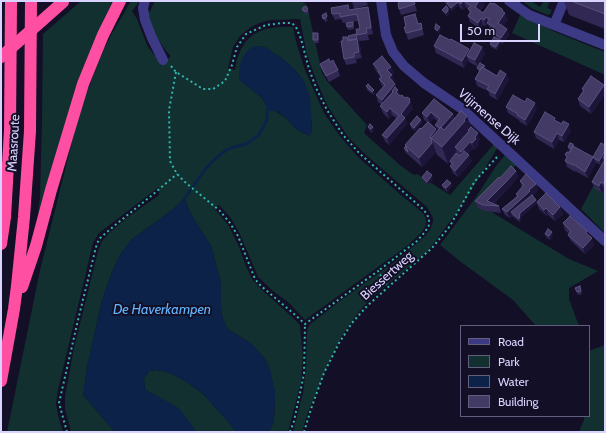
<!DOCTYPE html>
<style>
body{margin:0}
#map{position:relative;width:606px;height:433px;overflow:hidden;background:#130f26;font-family:Cabin,sans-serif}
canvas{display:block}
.frame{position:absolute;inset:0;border:2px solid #d9d4ff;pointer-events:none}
.legend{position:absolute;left:460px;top:325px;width:130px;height:92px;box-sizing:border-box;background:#130f26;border:1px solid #625e7d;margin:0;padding:5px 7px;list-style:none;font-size:12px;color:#d9d4ff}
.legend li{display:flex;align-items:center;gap:8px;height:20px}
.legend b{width:20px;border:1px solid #625e7d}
.scale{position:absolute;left:460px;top:24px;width:80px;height:18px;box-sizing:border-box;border:2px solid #d9d4ff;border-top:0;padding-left:5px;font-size:12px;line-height:14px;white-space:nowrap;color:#d9d4ff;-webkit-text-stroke:3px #130f26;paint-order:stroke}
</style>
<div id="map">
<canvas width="606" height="433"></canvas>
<div class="frame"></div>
<ul class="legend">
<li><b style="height:5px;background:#3d3a85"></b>Road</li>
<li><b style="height:11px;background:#12302f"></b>Park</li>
<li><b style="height:11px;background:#0c2248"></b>Water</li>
<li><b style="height:11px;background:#433a66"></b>Building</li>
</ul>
<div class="scale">50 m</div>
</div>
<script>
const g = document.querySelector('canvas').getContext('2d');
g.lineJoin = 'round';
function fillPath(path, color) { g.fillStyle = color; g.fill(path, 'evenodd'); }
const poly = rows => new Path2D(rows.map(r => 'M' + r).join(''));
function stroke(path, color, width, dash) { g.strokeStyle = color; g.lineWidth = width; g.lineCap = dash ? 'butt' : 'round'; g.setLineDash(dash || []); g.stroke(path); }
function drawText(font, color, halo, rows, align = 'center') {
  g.font = font + ' Cabin,sans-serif'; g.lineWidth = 4; g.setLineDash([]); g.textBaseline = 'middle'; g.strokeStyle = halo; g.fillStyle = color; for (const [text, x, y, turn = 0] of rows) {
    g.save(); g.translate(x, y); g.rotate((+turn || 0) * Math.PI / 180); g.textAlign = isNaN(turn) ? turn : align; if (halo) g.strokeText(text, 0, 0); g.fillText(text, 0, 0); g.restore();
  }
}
fillPath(poly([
 [81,1,116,1,36,231,40,196,42,120,43,34],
 [131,1,140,1,132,11,137,19,143,35,148,47,162,64,171,56,166,51,155,35,149,23,149,13,155,1,302,1,307,5,322,73,327,81,367,125,364,133,401,166,414,175,417,174,450,195,494,144,498,147,460,208,428,251,369,300,358,313,341,337,326,369,307,415,302,432,293,432,303,393,306,367,307,331,309,325,340,301,397,260,424,237,430,230,433,222,433,218,427,207,367,156,348,137,327,105,317,82,307,55,300,19,271,20,259,23,251,27,240,36,233,47,228,68,235,70,237,59,241,49,246,41,254,34,265,29,279,27,293,27,297,45,305,70,316,95,324,113,339,135,358,157,402,196,423,213,426,219,426,225,422,232,407,246,305,320,289,303,273,291,258,277,239,232,230,217,219,205,214,208,229,226,240,249,245,264,252,279,261,289,291,316,300,325,303,359,302,369,301,383,288,432,269,432,272,426,274,418,275,401,275,392,268,365,264,358,258,351,246,340,229,330,226,326,223,319,221,309,221,283,211,246,189,211,185,198,171,211,131,240,120,255,112,272,102,300,87,367,83,395,115,432,71,432,65,409,65,396,74,348,98,251,102,241,109,233,128,217,159,195,159,187,99,233,93,243,58,390,56,404,58,415,63,432,7,432,40,270,78,118,85,97,101,56,111,35],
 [255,46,265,47,283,59,294,69,304,81,312,124,312,130,309,136,296,129,286,118,266,105,262,98,239,79],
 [522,1,531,1,540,7,544,1,550,1,547,8,552,10,550,14,548,15,533,9],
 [521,13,555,32,605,52,605,75,512,33],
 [505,155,518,163,480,205,569,259,598,271,569,288,569,299,579,326,536,326,513,300,461,262,440,245,476,197,496,166],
 [605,164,605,233,581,209],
 [605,345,605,386,604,387,605,389,605,432,579,432,584,420,584,416,589,416,589,351],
 [156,370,167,372,176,376,188,383,203,394,225,418,236,432,196,432,191,424,145,389,144,379,146,376,149,371]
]), '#12302f');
fillPath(poly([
 [255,46,265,47,283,59,294,69,304,81,310,96,312,130,309,136,296,129,286,118,281,114,276,111,267,111,266,105,262,98,239,80,240,64,244,55,249,49],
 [185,198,189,211,211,246,221,283,221,309,223,319,226,326,229,330,252,344,264,358,268,365,271,373,275,392,275,401,274,418,272,426,269,432,236,432,225,418,203,394,188,383,176,376,167,372,156,370,149,371,146,376,144,379,145,389,148,391,172,404,180,409,191,424,196,432,115,432,83,395,87,367,102,300,112,272,120,255,131,240,171,211]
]), '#0c2248');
stroke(poly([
 [185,198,206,168,214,160,222,153,230,148,246,144,259,135,267,119,267,111]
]), '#0c2248', 3);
stroke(poly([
 [171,66,176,72,203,89,213,89,225,81,232,65,237,47,246,34,266,25,282,23,292,23,296,27,301,39,309,69,317,90,327,110,343,135,359,153,424,210,429,218,429,225,425,232,417,241,395,258,378,271],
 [176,72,169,110,170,161,177,174,186,183,220,211,230,223,238,236,255,279,261,286,293,313,305,324,378,271,388,287],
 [67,432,59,403,78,320,96,247,99,239,114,226,151,196,177,174],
 [290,432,294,421,304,374,305,324],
 [304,432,311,409,324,373,339,343,352,323,367,306,432,248,450,226,475,181,498,156]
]), '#2fb8b0', 2, [2, 3]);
stroke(poly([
 [145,1,143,8,145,20,152,38,163,60],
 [381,1,386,35,393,52,404,66,424,83,461,108,605,241],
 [509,1,529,15,605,45],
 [554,25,564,1]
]), '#3d3a85', 10);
stroke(poly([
 [1,244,5,217,10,130,11,1],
 [22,287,36,246,51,190,83,84,103,35,120,1],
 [1,381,14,309,17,286,24,217,30,131,31,1]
]), '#ff4fa3', 12);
stroke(poly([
 [1,57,63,2]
]), '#ff4fa3', 12);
fillPath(poly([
 [352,1,366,1,368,5,354,9],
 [414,1,417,11,401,15,399,9,399,3],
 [444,1,464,1,485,4,480,11,483,13,504,12,508,20,503,26,507,29,509,35,503,44,501,43,497,50,491,47,490,44,494,38,491,32,492,31,490,29,488,24,486,26,483,25,480,29,470,22,468,16,470,13,468,9,466,7,463,10,460,8,459,5,452,11,445,3],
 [564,1,605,1,605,29,569,15],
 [303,7,309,12,308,14,307,15,305,14,304,12],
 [350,10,370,14,373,34,368,35,369,40,359,41,357,35,360,29,358,21,343,23,341,19,335,20,332,14],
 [442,10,449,11,449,14,447,16,444,13],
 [322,15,328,20,327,21,325,22],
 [421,23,424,35,408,40,406,33],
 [354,26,354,29,348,30,347,27],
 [356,34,360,45,362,58,356,59,357,63,346,65,344,59,343,41,347,37,349,40],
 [319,36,319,43,314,43,313,40],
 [434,46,470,51,485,53,478,67,469,62,468,60,464,68,436,53],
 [330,62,338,70,340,76,329,82,322,70,320,64],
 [373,64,391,67,394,73,392,75,394,82,393,82,395,84,400,96,412,106,412,107,413,109,405,118,407,124,389,145,385,141,382,135,396,118,392,115,389,119,383,113,380,106,382,105,378,102,376,95,383,87,382,86,379,79,380,78,379,74,376,71],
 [477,68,486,69,497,76,506,74,509,80,497,100,490,96,488,91,477,86,475,79,479,72],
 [604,85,605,88,605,94,591,114,580,106,578,99,583,91,582,89],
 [366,86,375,93,374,95,367,90],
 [434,99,454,119,471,127,480,139,478,143,479,145,474,150,473,148,468,154,472,161,458,177,453,173,450,166,451,165,450,162,448,164,437,155,436,152,422,167,405,152,404,148,427,122,424,120,422,113],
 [434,118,438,122,435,125,438,130,437,131,430,123],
 [506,107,537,109,527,126,520,122,519,120,508,113],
 [421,120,422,123,415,131,411,128,410,124],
 [557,121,571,131,564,142,559,140,554,149,536,138,534,132],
 [368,127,373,127,374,130,372,133,369,130],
 [605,145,605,162,603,160,601,165,595,162,596,163,588,178,575,171,575,172,567,167,565,161,567,158,565,154,570,151,569,151,568,147,573,146,593,157],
 [605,162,605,189,604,189,602,193,595,189,592,182],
 [516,171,518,177,507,190,493,204,499,206,501,213,485,211,478,208,475,201,500,178],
 [422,177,433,179,428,185,423,181],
 [520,181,536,184,538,190,533,196,536,200,537,202,560,207,563,214,555,221,548,215,547,216,539,209,537,203,521,217,520,222,512,216,510,218,505,215,502,209,517,196,516,194,522,188],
 [451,183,452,186,447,192,443,188,442,185],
 [563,223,589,236,594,245,585,254,571,241,568,235,569,234,565,230],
 [545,234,553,236,550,240,546,237],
 [580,286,582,294,578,295,575,288]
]), '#312854');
fillPath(poly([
 [463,1,466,7,463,10,461,4],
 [479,1,484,1,485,4,477,14,475,7],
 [457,2,459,5,452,11,451,8],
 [368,7,370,14,373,34,371,28],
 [448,8,449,11,449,14,447,16,446,13],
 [503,10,508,20,501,29,498,23,502,11],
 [486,17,488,23,487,23,488,24,486,26,484,20],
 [481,18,483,25,480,29,478,23],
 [440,27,441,30,438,34,437,31],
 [507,29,509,35,503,44,501,38],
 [318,33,319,36,319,43,318,40],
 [357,39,360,45,362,58,359,52],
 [500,40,501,43,497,50,496,47],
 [482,47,485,53,478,67,475,60],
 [469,49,471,55,467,56,468,60,464,68,462,61],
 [391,67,394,73,392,75,394,82,391,84,387,70],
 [506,74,509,80,497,100,495,94],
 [395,84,400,96,392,91,393,96,384,107,382,100],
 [604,85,605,88,605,94,591,114,589,107],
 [374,90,375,93,374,95,372,92],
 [410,99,413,109,405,118,407,124,389,145,387,138],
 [535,103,537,109,527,126,525,120],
 [390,108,392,115,389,119,387,112],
 [431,112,434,118,429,124,427,117],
 [453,114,455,120,443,135,440,129],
 [467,116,473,133,455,147,457,154,448,164,442,147],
 [421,120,422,123,415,131,414,128],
 [569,124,571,131,564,142,562,136],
 [373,127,374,130,372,133,371,129],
 [436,129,440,139,431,138,436,152,422,167,419,158,430,137],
 [478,133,480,139,478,143,479,145,474,150,472,143,475,137],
 [557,133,559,140,554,149,552,142],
 [470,142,473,148,463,159,461,152],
 [605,151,605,156,603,158,603,160,601,165,599,161],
 [469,155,472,161,458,177,455,171],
 [593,157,596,163,588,178,585,172],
 [516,171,518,177,507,190,491,205,487,201],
 [432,175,433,179,428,185,427,182],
 [601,182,604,189,602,193,599,186],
 [451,183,452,186,447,192,446,188],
 [536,184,538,190,532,197,511,212,512,216,510,218,507,212],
 [536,200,537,203,521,217,520,222,519,219,520,213],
 [560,207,563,214,555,221,553,215],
 [546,208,548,215,547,216,544,210],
 [552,232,553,236,550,240,549,236],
 [592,238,594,245,585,254,583,248]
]), '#1d163a');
const building = poly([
 [399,1,414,1,415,4,399,9,398,3,399,3,399,1],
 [450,1,457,1,458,2,451,8,447,3,450,1],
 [457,1,463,1,461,4,457,1],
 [464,1,479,1,475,7,483,13,490,3,493,4,494,3,503,10,502,11,505,13,498,23,507,29,501,38,491,32,494,27,487,23,490,19,486,17,484,20,481,18,478,23,468,16,471,11,468,9,471,6,464,1],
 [571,1,605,1,605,14,571,1],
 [348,5,349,10,368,7,371,28,366,28,367,33,357,35,356,29,360,29,357,14,340,17,340,13,332,14,331,8,348,5],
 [446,6,448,8,448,11,446,13,442,10,446,6],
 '302.5 9a2.5 2.5 0 1 1 5 0a2.5 2.5 0 1 1-5 0Z',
 [326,13,327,16,326,18,323,19,322,15,326,13],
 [415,14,418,24,421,23,422,29,406,33,404,27,406,27,404,17,415,14],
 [353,22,353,26,347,27,346,23,353,22],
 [436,24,440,27,437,31,435,29,435,27,436,24],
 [313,33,318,33,318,40,313,40,313,33],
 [356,34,357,39,349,40,348,36,356,34],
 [440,35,450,40,451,39,469,49,462,61,434,46,440,35],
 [343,37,347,37,348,41,357,39,359,52,354,53,354,57,344,59,341,41,343,41,343,37],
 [494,37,500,40,496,47,490,44,494,37],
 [474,43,482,47,475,60,467,56,474,43],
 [382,56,391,67,387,70,392,75,389,77,395,84,382,100,376,95,385,85,379,79,382,77,378,72,379,70,373,64,382,56],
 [329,59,330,62,333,60,338,70,326,76,320,64,329,59],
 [480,63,485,66,483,68,482,67,480,70,477,68,480,63],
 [482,67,497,76,500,70,506,74,495,94,487,89,489,86,475,79,482,67],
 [591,76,604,85,589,107,578,99,584,90,582,89,591,76],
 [368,84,374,90,372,92,366,86,368,84],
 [395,87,398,90,396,92,400,96,402,95,405,98,407,97,410,99,409,101,410,102,401,114,405,118,387,138,382,135,399,116,390,108,387,112,380,106,393,92,392,91,395,87],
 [513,95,525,102,527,98,535,103,525,120,517,115,518,114,506,107,513,95],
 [434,99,453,114,441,127,440,128,435,125,440,119,431,112,427,117,422,113,434,99],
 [461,111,467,116,464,120,465,121,442,147,431,138,441,127,444,130,461,111],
 [545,112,555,118,554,120,562,124,563,121,569,124,562,136,557,133,552,142,534,132,545,112],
 [417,116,421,120,414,128,410,124,417,116],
 [428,122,436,129,430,137,431,138,432,143,419,158,405,145,420,128,421,129,428,122],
 [370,124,373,127,371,129,368,127,370,124],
 [471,127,478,133,475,137,476,139,472,143,470,142,461,152,455,147,469,131,468,130,471,127],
 [570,143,573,144,573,146,571,149,568,147,570,143],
 [601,143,605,145,605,151,599,161,594,158,593,157,601,143],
 [406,146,408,152,404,148,406,146],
 [573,146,593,157,585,172,573,164,573,165,565,161,567,157,565,154,567,152,570,152,573,146],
 [464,151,469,155,455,171,450,166,453,164,450,161,456,153,460,156,464,151],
 [605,154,605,159,603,158,605,154],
 [604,161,605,162,605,184,601,182,599,186,592,182,604,161],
 [511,166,516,171,505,183,487,201,499,206,483,205,475,201,499,177,500,178,511,166],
 [427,171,432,175,427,182,422,177,427,171],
 [526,174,536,184,529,190,530,191,507,212,502,209,518,196,516,194,524,185,520,181,526,174],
 [447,180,451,183,446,188,442,185,447,180],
 [546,193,560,207,553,215,546,208,544,210,537,202,546,193],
 [532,195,536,200,520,213,519,219,511,212,532,195],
 [570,216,587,231,586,233,592,238,583,248,568,235,571,231,563,223,570,216],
 [548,229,552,232,549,236,545,234,548,229],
 [580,286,581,291,577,292,575,288,580,286]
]);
fillPath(building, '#433a66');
stroke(building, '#5a527e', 1);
drawText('13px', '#d9d4ff', '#130f26', [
 ["Vlijmense Dijk",489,117,41],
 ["Maasroute",14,143,-87],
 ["Biessertweg",387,276,-42]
]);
drawText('italic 14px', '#62b6ff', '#130f26', [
 ["De Haverkampen",162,310]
]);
</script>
